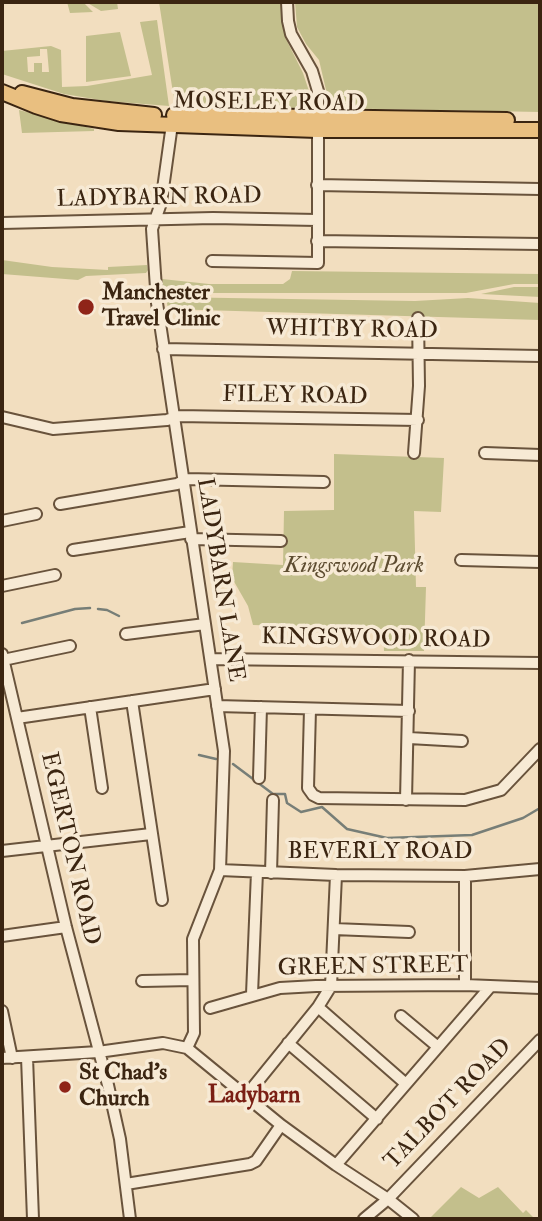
<!DOCTYPE html>
<style>
body{margin:0}
#map{position:relative;width:542px;height:1221px;overflow:hidden;background:#f2debf;font-family:"IM FELL Double Pica",serif}
canvas{display:block}
.frame{position:absolute;inset:0;border:4px solid #3b2511;pointer-events:none}
</style>
<div id="map">
<canvas width="542" height="1221"></canvas>
<div class="frame"></div>
</div>
<script>
const g = document.querySelector('canvas').getContext('2d');
g.lineJoin = 'round';
function fillPath(path, color) { g.fillStyle = color; g.fill(path, 'evenodd'); }
const poly = rows => new Path2D(rows.map(r => 'M' + r).join(''));
function stroke(path, color, width, dash) { g.strokeStyle = color; g.lineWidth = width; g.lineCap = dash ? 'butt' : 'round'; g.setLineDash(dash || []); g.stroke(path); }
function drawText(font, color, halo, rows, align = 'center') {
  g.font = font + ' "IM FELL Double Pica",serif'; g.lineWidth = 7; g.setLineDash([]); g.textBaseline = 'middle'; g.strokeStyle = halo; g.fillStyle = color; for (const [text, x, y, turn = 0] of rows) {
    g.save(); g.translate(x, y); g.rotate((+turn || 0) * Math.PI / 180); g.textAlign = isNaN(turn) ? turn : align; if (halo) g.strokeText(text, 0, 0); g.fillText(text, 0, 0); g.restore();
  }
}
fillPath(poly([
 [67,2,83,2,93,12,70,13],
 [86,2,117,2,118,9,101,11],
 [159,2,283,2,285,37,303,73,311,97,311,106,303,108,175,106],
 [295,2,540,2,540,112,326,108,326,90,319,60,306,44,297,27],
 [157,20,169,106,106,101,64,94,2,74,2,51,51,46,61,50,62,87,87,86,152,75,140,22],
 [40,49,47,49,49,72,42,72,42,63,34,63,34,72,28,72,27,57,40,56],
 [120,32,131,76,86,82,86,36],
 [19,110,94,129,94,131,22,133],
 [2,260,52,267,108,270,108,267,147,265,148,270,146,273,86,276,78,280,2,274],
 [292,271,540,274,540,284,514,284,466,293,170,293,164,292,162,279,209,284,283,284,290,279],
 [514,287,540,287,540,297,481,294],
 [166,297,415,301,468,298,540,303,540,320,168,309],
 [334,454,444,458,441,512,414,511,416,587,426,587,424,651,384,651,383,629,253,625,248,606,232,578,233,562,283,565,284,511,334,510],
 [461,1187,479,1198,498,1187,523,1213,526,1210,535,1219,429,1219]
]), '#c3bf8c');
stroke(poly([
 [98,609,107,610,119,616],
 [22,623,75,609,90,608],
 [199,755,216,759],
 [233,764,273,794,285,794,287,803,301,812,322,807,347,829,387,838,472,835,523,818,540,808]
]), '#777e77', 2.5);
const minor = poly([
 [173,117,161,203,152,229,157,303,224,751,220,870,193,939,194,1033,187,1048],
 [317,185,540,189],
 [2,223,213,218,317,220],
 [317,241,540,244],
 [212,261,318,263,318,91,312,71,291,34,288,21,287,2],
 [163,349,540,356],
 [2,417,53,429,167,420,178,416,418,420],
 [414,453,419,386,418,318],
 [485,453,540,455],
 [60,504,177,484,187,479,324,482],
 [2,521,36,514],
 [191,539,281,541],
 [73,550,190,532],
 [461,560,540,562],
 [2,586,55,575],
 [126,634,205,624],
 [2,654,66,927,108,1085,120,1139,130,1219],
 [211,659,540,663],
 [3,660,70,646],
 [132,701,162,900],
 [217,706,409,711],
 [90,707,102,788],
 [310,709,308,788,313,795,319,798,465,800,501,790,540,749],
 [17,718,215,689],
 [409,738,462,741],
 [259,778,261,707],
 [406,800,409,660],
 [2,851,151,834],
 [220,870,336,875,465,876,540,869],
 [271,873,273,800],
 [334,929,409,932],
 [2,936,66,927],
 [142,981,192,980],
 [465,985,465,876],
 [252,994,257,872],
 [318,1007,406,1084],
 [210,1008,280,988,316,986,465,985,540,988],
 [2,1011,12,1058],
 [401,1016,438,1047],
 [288,1043,377,1119],
 [27,1057,33,1219],
 [2,1058,98,1052,163,1043,187,1048,281,1125,336,1165,388,1199,413,1219],
 [245,1097,318,1007,331,986,336,875],
 [336,1165,490,987],
 [126,1184,250,1164,256,1161,281,1125],
 [364,1219,388,1199,540,1040]
]);
const major = poly([
 [2,92,36,106,61,114,119,123,317,130,540,130],
 [22,93,72,106,154,115],
 [174,115,507,120]
]);
stroke(minor, '#69533c', 14);
stroke(major, '#3b2511', 18);
stroke(minor, '#f7ead5', 10);
stroke(major, '#e9bf80', 14);
for (const [x, y, r, color] of [
 [86,307,9,"#8f2418"],
 [65,1087,7,"#8f2418"]
]) { const dot = new Path2D(); dot.arc(x, y, r, 0, 2 * Math.PI); g.fillStyle = color; g.fill(dot); stroke(dot, '#f7ead5', 2.5); }
drawText('23px', '#3b2511', '#f7ead5', [
 ["MOSELEY ROAD",269,104,1],
 ["LADYBARN ROAD",159,199,-1],
 ["WHITBY ROAD",352,331,1],
 ["FILEY ROAD",295,397,1],
 ["LADYBARN LANE",219,580,81],
 ["KINGSWOOD ROAD",376,640,1],
 ["EGERTON ROAD",69,849,77],
 ["BEVERLY ROAD",380,853],
 ["GREEN STREET",373,968,-1],
 ["TALBOT ROAD",449,1105,-46]
]);
drawText('bold 23px', '#3b2511', '#f7ead5', [
 ["Manchester",102,294],
 ["Travel Clinic",102,320],
 ["St Chad's",79,1074],
 ["Church",79,1100]
], 'left');
drawText('italic 23px', '#5d4c30', '#f7ead5', [
 ["Kingswood Park",354,567]
]);
drawText('bold 24px', '#7a1f14', '#f7ead5', [
 ["Ladybarn",254,1097]
]);
</script>
